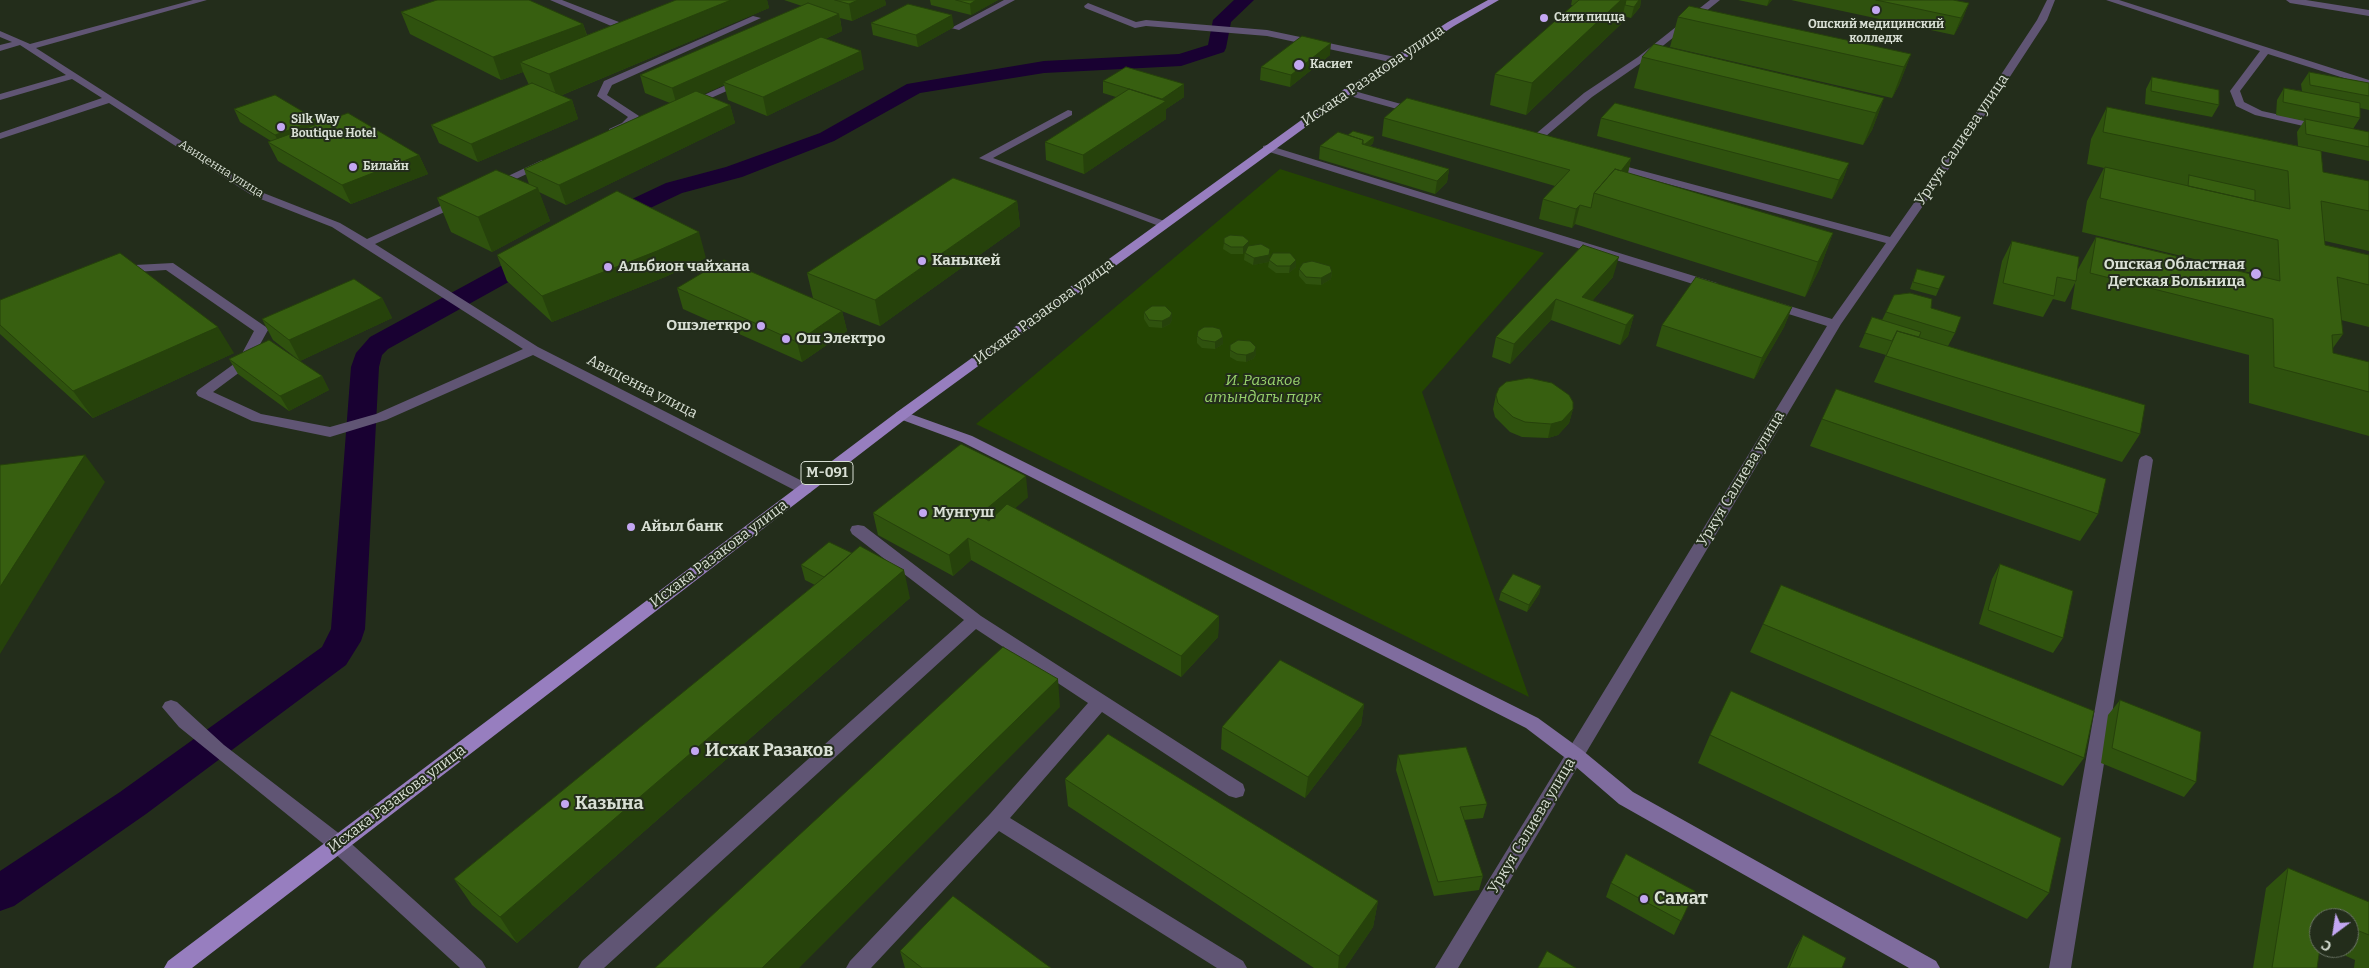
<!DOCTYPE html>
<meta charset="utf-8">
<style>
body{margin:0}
#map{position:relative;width:2369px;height:968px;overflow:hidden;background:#232d1b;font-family:Bitter,serif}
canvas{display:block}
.north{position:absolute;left:2309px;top:908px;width:50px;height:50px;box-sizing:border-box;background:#232d1b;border:1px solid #6b7465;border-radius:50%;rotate:211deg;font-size:14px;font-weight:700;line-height:20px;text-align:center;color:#d8dfd4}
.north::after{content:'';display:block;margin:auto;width:18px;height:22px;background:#c3a7f2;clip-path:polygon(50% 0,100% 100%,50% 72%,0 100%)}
</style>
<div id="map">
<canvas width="2369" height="968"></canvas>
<div class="north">С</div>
</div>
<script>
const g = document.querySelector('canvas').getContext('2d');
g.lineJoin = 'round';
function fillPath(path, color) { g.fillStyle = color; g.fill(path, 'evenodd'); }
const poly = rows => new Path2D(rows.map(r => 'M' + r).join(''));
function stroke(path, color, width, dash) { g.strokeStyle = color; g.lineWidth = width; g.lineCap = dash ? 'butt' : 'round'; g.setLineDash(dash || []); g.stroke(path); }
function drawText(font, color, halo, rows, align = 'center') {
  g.font = font + ' Bitter,serif'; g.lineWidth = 4; g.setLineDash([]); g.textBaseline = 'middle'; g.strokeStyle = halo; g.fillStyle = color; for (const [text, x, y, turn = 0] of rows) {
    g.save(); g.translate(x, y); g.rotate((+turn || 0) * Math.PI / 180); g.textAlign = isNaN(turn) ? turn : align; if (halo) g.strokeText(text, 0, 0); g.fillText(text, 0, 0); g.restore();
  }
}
fillPath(poly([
 [1280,169,1544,253,1422,392,1529,697,976,424]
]), '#244502');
fillPath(poly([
 [1234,0,1254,0,1231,22,1226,48,1224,52,1181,66,1044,73,920,93,834,141,742,177,682,193,614,225,606,227,598,225,594,220,598,215,666,183,726,167,820,133,907,84,1044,61,1179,54,1208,45,1213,20,1234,0],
 [541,247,550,249,553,254,550,259,388,349,382,355,379,367,365,629,361,641,346,665,146,814,14,906,0,911,0,871,120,792,322,647,331,629,351,367,356,353,370,337,532,249,541,247]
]), '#190132');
fillPath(poly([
 [193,0,207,0,36,48,261,192,340,223,367,239,456,199,464,199,466,201,464,203,375,244,538,347,810,485,813,489,810,493,800,493,533,355,386,420,330,437,252,421,198,396,196,393,198,390,238,361,254,331,166,270,120,273,114,269,116,266,173,263,266,327,268,330,248,366,213,392,261,414,330,427,376,414,523,349,332,227,253,196,109,103,0,139,0,133,102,98,72,79,0,100,0,94,66,75,20,45,0,51,0,45,12,42,0,37,0,31,30,44,193,0],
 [550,0,562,0,637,29,632,32,623,31,550,0],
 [1004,0,1015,0,959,30,951,28,1004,0],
 [1710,0,1720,0,1644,61,1592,97,1533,147,1525,147,1525,143,1584,93,1638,57,1710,0],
 [2047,0,2055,0,2047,20,1966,144,1841,324,1458,968,1435,968,1827,326,1766,307,1764,304,1770,300,1832,319,1886,243,1605,167,1604,165,1609,162,1613,163,1890,237,1956,143,2037,20,2047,0],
 [2106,0,2119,0,2369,80,2369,86,2268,54,2240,91,2244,102,2262,111,2325,125,2326,127,2321,130,2255,115,2236,106,2230,91,2260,51,2106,0],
 [2286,0,2306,0,2369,10,2369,16,2290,3,2286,0],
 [1088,3,1136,22,1146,20,1267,30,1395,57,1400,60,1395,63,1267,36,1146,26,1135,28,1085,8,1084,6,1088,3],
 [753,16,761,18,612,85,607,95,639,116,630,127,617,133,609,133,609,129,622,123,628,117,597,96,604,81,753,16],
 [744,77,747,78,747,82,693,106,689,107,684,104,744,77],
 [1347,89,1419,109,1420,111,1415,114,1343,94,1343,90,1347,89],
 [1068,110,1072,111,1072,115,993,158,1167,222,1169,224,1167,226,1159,226,979,158,1068,110],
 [1267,145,1717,283,1719,286,1713,290,1709,289,1263,150,1263,146,1267,145],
 [542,160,547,163,546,165,499,187,491,187,489,185,542,160],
 [2146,455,2151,457,2153,460,2071,968,2049,968,2139,460,2141,457,2146,455],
 [858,525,864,526,981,616,1243,784,1245,790,1243,796,1236,798,1229,796,1102,712,1010,818,1243,961,1247,968,1217,968,999,831,871,968,846,968,850,961,990,814,1088,703,976,629,604,968,578,968,582,961,964,620,852,534,850,530,852,526,858,525],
 [171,700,177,702,224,745,345,838,482,961,486,968,460,968,331,850,179,727,162,707,165,702,171,700]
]), '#605574');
fillPath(poly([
 [902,411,972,436,1538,718,1582,750,1633,792,1936,961,1940,968,1909,968,1619,804,1568,760,1526,728,962,442,897,418,895,415,897,412,902,411]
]), '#7f6c9e');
fillPath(poly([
 [1488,0,1499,0,1454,26,1351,94,907,418,192,968,164,968,168,961,897,412,1343,90,1448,22,1488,0]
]), '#977ebf');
fillPath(poly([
 [676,0,767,0,769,8,560,96,572,100,578,119,478,162,439,143,431,125,529,85,523,72,501,80,410,34,401,12,583,24,587,35],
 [784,0,885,0,886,5,852,21,840,18,842,31,825,39,864,69,767,116,728,100,724,85,703,94,730,105,735,123,566,205,539,192,550,221,492,252,451,232,437,198,529,184,524,169,670,103,645,93,640,75,802,6],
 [930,0,998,0,971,15,931,5],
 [1572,0,1641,0,1640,7,1631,18,1623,16,1621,24,1526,115,1490,105,1495,74,1573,5,1571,5],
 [1738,0,1772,0,1767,6],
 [1791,0,1953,0,1969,3,1962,20,1954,35],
 [1678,17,1911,54,1899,85,1892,98,1670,47],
 [871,23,954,27,918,47,873,35],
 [1330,55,1290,87,1260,80,1261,67],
 [1642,57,1884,98,1872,130,1863,145,1634,88],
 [2309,72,2369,83,2369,110,2360,108,2360,118,2353,129,2369,132,2369,161,2321,151,2323,172,2369,181,2369,251,2325,241,2325,245,2369,255,2369,327,2341,320,2343,334,2333,348,2333,353,2369,362,2369,436,2249,403,2249,355,2071,309,2077,271,2096,237,2256,275,2256,274,2082,232,2087,201,2104,168,2087,164,2091,139,2107,107,2298,146,2297,132,2304,121,2276,115,2277,100,2284,88,2302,91,2301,84],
 [2152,77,2219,105,2212,117,2145,104,2146,89],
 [1103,81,1184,97,1166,109,1166,119,1084,174,1046,160,1045,142,1116,97,1103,93],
 [234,109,317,120,318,124,419,155,428,174,351,204,278,161,268,142,271,141,240,122],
 [1384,118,1631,158,1628,173,1833,233,1820,268,1805,297,1575,224,1572,228,1539,219,1543,199,1555,186,1382,136],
 [1601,118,1849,163,1842,182,1832,199,1597,136],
 [1348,135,1374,137,1373,143,1370,146,1449,169,1447,182,1435,194,1319,159,1320,146],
 [1017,201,1020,226,880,326,839,310,842,311,847,331,802,362,683,309,677,288,813,298,807,273],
 [2012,241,2076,281,2065,302,2053,299,2043,317,1993,304,2002,261],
 [1224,243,1270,249,1269,259,1296,260,1296,267,1289,273,1276,273,1268,267,1269,262,1253,265,1244,260,1245,251,1243,254,1231,254,1223,249],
 [1583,245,1613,277,1592,301,1634,315,1628,336,1620,345,1551,320,1510,364,1492,357,1496,337],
 [497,255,706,258,665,277,552,322,507,281],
 [1299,269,1332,272,1331,279,1321,285,1306,284,1299,276],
 [1917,269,1939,289,1936,296,1910,289],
 [382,298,392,318,300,361,273,340,262,319],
 [0,300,234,353,93,418,0,334],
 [1792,307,1784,327,1754,379,1656,346,1662,325],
 [1931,308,1955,333,1948,346,2140,434,2122,462,1874,382,1886,355,1859,347,1872,317,1882,320,1886,312],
 [1144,312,1172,313,1172,320,1170,324,1162,328,1149,327,1144,319],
 [1197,336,1223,337,1223,344,1215,349,1202,348,1197,343],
 [1230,345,1256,347,1256,355,1253,359,1246,362,1237,361,1230,357],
 [229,359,322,376,329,390,289,411,238,374],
 [1496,395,1573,409,1569,423,1558,435,1548,438,1522,437,1510,432,1495,417,1493,409],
 [1822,419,2098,514,2080,541,1810,446],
 [1028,497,1015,508,1219,616,1218,637,1181,677,971,560,953,576,878,535,873,513],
 [2000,564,2063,638,2053,653,1979,624,1992,579],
 [801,565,910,598,517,943,472,905,454,879,815,585,805,580],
 [1541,586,1539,594,1527,612,1499,600,1501,592],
 [1763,624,2084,758,2063,786,1750,652],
 [2120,700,2196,782,2184,797,2101,763,2108,715],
 [1364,704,1361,725,1305,798,1221,749,1222,727],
 [1710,735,2049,893,2027,919,1698,763],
 [1398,755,1487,804,1483,818,1464,820,1483,876,1479,890,1434,896,1396,770],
 [1065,779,1378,901,1373,927,1345,968,1314,968,1068,806],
 [2288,868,2369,902,2369,968,2354,968,2355,960,2328,948,2349,948,2349,918,2319,918,2317,968,2253,968,2266,888],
 [1611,883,1695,891,1674,935,1606,897],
 [1803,935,1842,968,1787,968,1795,949],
 [900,951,1051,968,905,968]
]), '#2f520e');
fillPath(poly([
 [731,0,767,0,769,8,557,97,549,74],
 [858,0,885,0,886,5,852,21,849,4],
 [976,0,998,0,971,15,970,4],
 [1621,0,1626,0,1621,24,1526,115,1532,83],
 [1639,0,1641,0,1640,7,1631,18,1634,7],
 [1769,0,1772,0,1767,6],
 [1969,3,1962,20,1954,35,1961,18],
 [839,14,842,31,727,83,723,82,724,85,677,106,672,88],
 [952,15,954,27,918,47,916,35],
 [583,24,590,47,520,62,523,72,501,80,493,57],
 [1331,43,1330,55,1290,87,1291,75],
 [861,51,864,69,767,116,763,97],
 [1911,54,1899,85,1892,98,1904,67],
 [1184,84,1184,97,1166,109,1166,119,1084,174,1083,155,1162,99],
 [1884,98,1872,130,1863,145,1876,113],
 [572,100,578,119,478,162,471,144],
 [730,105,735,123,566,205,559,185],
 [317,120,323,133,282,148,275,135],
 [1374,137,1373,143,1362,153,1363,146],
 [419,155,428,174,351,204,342,185],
 [1631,158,1627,177,1601,196],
 [1849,163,1842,182,1832,199,1839,180],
 [1449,169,1447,182,1435,194,1437,181],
 [538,188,550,221,492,252,478,217],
 [1017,201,1020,226,880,326,875,300],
 [1580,205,1575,224,1572,228,1576,209],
 [699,232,706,258,665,277,552,322,542,296],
 [1833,233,1820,268,1805,297,1818,262],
 [1249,241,1248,248,1243,254,1243,247],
 [1270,249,1269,262,1253,265,1254,258],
 [1619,257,1613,277,1584,310,1582,297],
 [1296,260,1296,267,1289,273,1290,266],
 [1332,272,1331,279,1321,285,1321,278],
 [382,298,392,318,300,361,289,340],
 [1556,299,1551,320,1510,364,1514,344],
 [1792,307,1784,327,1754,379,1762,358],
 [842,311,847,331,802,362,797,342],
 [1172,313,1172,320,1170,324,1162,328,1162,321],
 [1634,315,1628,336,1620,345,1626,325],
 [218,327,234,353,93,418,73,391],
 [1223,337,1223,344,1215,349,1215,342],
 [1256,347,1256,355,1253,359,1246,362,1246,355],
 [322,376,329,390,289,411,280,396],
 [1573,409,1569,423,1558,435,1548,438,1551,424],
 [85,455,105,482,0,654,0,587],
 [1026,476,1028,497,982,537,979,515],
 [968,538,971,560,953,576,949,555],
 [904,570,910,598,517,943,500,917],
 [1541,586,1539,594,1527,612,1529,605],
 [1219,616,1218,637,1181,677,1181,656],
 [1058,679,1060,707,799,968,762,968],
 [1364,704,1361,725,1305,798,1308,777],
 [1378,901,1373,927,1345,968,1338,968,1339,956]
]), '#26420b');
const building = poly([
 [437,0,529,0,583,24,493,57,401,12,437,0],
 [676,0,731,0,549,74,520,62,676,0],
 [835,0,858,0,849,4,835,0],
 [956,0,976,0,970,4,956,0],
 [1579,0,1621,0,1532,83,1495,74,1579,0],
 [1626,0,1639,0,1634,7,1625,5,1626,0],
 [1876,0,1953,0,1969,3,1961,18,1876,0],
 [808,3,839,14,672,88,640,75,808,3],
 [908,4,952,15,916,35,871,23,908,4],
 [1689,6,1911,54,1904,67,1678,17,1689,6],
 [1302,36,1331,43,1291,75,1261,67,1302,36],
 [821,37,861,51,763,97,723,82,821,37],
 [1654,44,1884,98,1876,113,1642,57,1654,44],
 [1126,67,1184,84,1162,99,1103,81,1126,67],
 [2309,72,2369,83,2369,96,2310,85,2309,72],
 [2152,77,2219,90,2219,105,2151,91,2152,77],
 [532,83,572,100,471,144,431,125,532,83],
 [2284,88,2360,103,2360,118,2283,102,2284,88],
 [1129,89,1166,101,1083,155,1045,142,1129,89],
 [696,91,730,105,559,185,524,169,696,91],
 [275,95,317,120,275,135,234,109,275,95],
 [1407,98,1631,158,1621,171,1615,169,1594,193,1591,208,1580,205,1576,209,1543,199,1570,170,1384,118,1407,98],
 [1615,103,1849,163,1839,180,1601,118,1615,103],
 [2107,107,2321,151,2323,172,2369,181,2369,211,2321,201,2325,245,2369,255,2369,285,2337,277,2343,334,2332,335,2333,353,2369,362,2369,392,2274,367,2273,319,2090,273,2096,237,2280,281,2278,240,2100,198,2105,167,2290,209,2288,171,2103,132,2107,107],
 [348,113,419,155,342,185,268,142,348,113],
 [2305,119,2369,132,2369,147,2306,134,2305,119],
 [1353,131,1374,137,1365,144,1363,144,1363,140,1348,135,1353,131],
 [1338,132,1363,140,1362,144,1449,169,1437,181,1320,146,1338,132],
 [1615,169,1833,233,1818,262,1594,193,1615,169],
 [496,170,538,188,478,217,437,198,496,170],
 [2189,175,2255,190,2255,201,2188,186,2189,175],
 [953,178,1017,201,875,300,807,273,953,178],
 [617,191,699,232,657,251,542,296,497,255,617,191],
 [1230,235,1243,236,1249,241,1243,247,1231,247,1224,243,1224,238,1230,235],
 [2012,241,2079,257,2076,281,2057,277,2054,296,2003,283,2012,241],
 [1261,244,1270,249,1269,255,1254,258,1245,253,1248,246,1261,244],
 [1583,245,1619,257,1582,297,1634,315,1626,325,1556,299,1514,344,1496,337,1583,245],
 [120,253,218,327,73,391,0,325,0,300,120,253],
 [1273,253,1290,253,1296,260,1290,266,1277,266,1269,260,1273,253],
 [724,260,842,311,797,342,677,288,724,260],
 [1312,261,1330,266,1332,272,1321,278,1306,277,1299,269,1303,263,1312,261],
 [1917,269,1945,276,1939,289,1913,282,1917,269],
 [1696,277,1792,307,1762,358,1662,325,1696,277],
 [354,279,382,298,289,340,262,319,354,279],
 [1910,293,1932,299,1931,308,1961,317,1955,333,1886,312,1894,295,1910,293],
 [1152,306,1165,306,1172,313,1170,317,1162,321,1149,320,1144,312,1152,306],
 [1872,317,1921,332,1919,337,1897,331,1892,341,1865,333,1872,317],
 [1204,327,1213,327,1220,329,1223,337,1215,342,1202,340,1197,336,1198,331,1204,327],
 [1897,331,2145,405,2140,434,1886,356,1897,331],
 [269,340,322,376,280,396,229,359,269,340],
 [1238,340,1250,341,1256,347,1254,352,1246,355,1237,354,1230,350,1230,345,1238,340],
 [1529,378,1552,383,1569,395,1573,402,1573,409,1562,421,1551,424,1525,422,1513,417,1498,403,1496,395,1499,388,1506,382,1529,378],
 [1836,389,2106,479,2098,514,1822,419,1836,389],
 [961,444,1026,476,979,515,989,521,1007,504,1219,616,1181,656,968,538,949,555,873,513,961,444],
 [85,455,0,587,0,465,85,455],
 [829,542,852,553,824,577,801,565,829,542],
 [860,546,904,570,500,917,454,879,833,570,860,546],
 [2000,564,2073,591,2063,638,1988,610,2000,564],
 [1513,574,1541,586,1529,605,1501,592,1513,574],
 [1781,585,2094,711,2084,758,1763,624,1781,585],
 [1003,647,1058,679,762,968,655,968,1003,647],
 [1280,660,1364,704,1308,777,1222,727,1280,660],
 [1731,691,2061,838,2049,893,1710,735,1731,691],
 [2120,700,2201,732,2196,782,2112,748,2120,700],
 [1108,734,1378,901,1339,956,1065,779,1108,734],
 [1466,747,1487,804,1460,807,1483,876,1438,882,1398,755,1466,747],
 [1626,854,1695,891,1681,921,1611,883,1626,854],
 [2288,868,2369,902,2369,935,2349,927,2349,918,2329,918,2324,916,2324,918,2319,918,2319,948,2320,948,2317,968,2272,968,2288,868],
 [953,896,1051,968,922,968,900,951,953,896],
 [1803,935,1846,958,1842,968,1789,968,1803,935],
 [1547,951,1576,968,1538,968,1547,951]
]);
fillPath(building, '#375f10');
stroke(building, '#26420b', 1);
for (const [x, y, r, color] of [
 [1876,10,5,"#c3a7f2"],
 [1544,18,5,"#c3a7f2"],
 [1299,65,6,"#c3a7f2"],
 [281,127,5,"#c3a7f2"],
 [353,167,5,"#c3a7f2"],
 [922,261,5,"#c3a7f2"],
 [608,267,5,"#c3a7f2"],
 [2256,274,6,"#c3a7f2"],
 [761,326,5,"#c3a7f2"],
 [786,339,5,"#c3a7f2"],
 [923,513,5,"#c3a7f2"],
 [631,527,5,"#c3a7f2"],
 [695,751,5,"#c3a7f2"],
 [565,804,5,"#c3a7f2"],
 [1644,899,5,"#c3a7f2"]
]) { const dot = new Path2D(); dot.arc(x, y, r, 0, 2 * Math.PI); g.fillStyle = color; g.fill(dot); stroke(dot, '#232d1b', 2); }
drawText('bold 12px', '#d8dfd4', '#232d1b', [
 ["Сити пицца",1554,18],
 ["Ошский медицинский",1876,25,"center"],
 ["колледж",1876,39,"center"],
 ["Касиет",1310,65],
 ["Silk Way",291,120],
 ["Boutique Hotel",291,134],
 ["Билайн",363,167]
], 'left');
drawText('12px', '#d8dfd4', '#232d1b', [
 ["Авиценна улица",221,169,32]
]);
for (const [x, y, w] of [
 [827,473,52]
]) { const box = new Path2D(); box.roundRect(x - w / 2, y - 11.5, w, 23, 4); g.fillStyle = '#232d1b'; g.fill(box); stroke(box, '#d8dfd4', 1); }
drawText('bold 14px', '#d8dfd4', null, [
 ["М-091",827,473]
]);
drawText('15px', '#d8dfd4', '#232d1b', [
 ["Исхака Разакова улица",1373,76,-34],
 ["Уркуя Салиева улица",1962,140,-56],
 ["Исхака Разакова улица",1044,312,-36],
 ["Авиценна улица",642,387,27],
 ["Уркуя Салиева улица",1741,479,-59],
 ["Исхака Разакова улица",719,554,-37],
 ["Исхака Разакова улица",397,799,-37],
 ["Уркуя Салиева улица",1532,826,-59]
]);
drawText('bold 15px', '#d8dfd4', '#232d1b', [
 ["Каныкей",932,261],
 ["Ошская Областная",2245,265,"right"],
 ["Детская Больница",2245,282,"right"],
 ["Альбион чайхана",618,267],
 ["Ошэлеткро",751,326,"right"],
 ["Ош Электро",796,339],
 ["Мунгуш",933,513],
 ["Айыл банк",641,527]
], 'left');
drawText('italic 15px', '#98d26d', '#232d1b', [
 ["И. Разаков",1263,381],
 ["атындагы парк",1263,398]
]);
drawText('bold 18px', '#d8dfd4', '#232d1b', [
 ["Исхак Разаков",705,751],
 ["Казына",575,804],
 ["Самат",1654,899]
], 'left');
</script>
